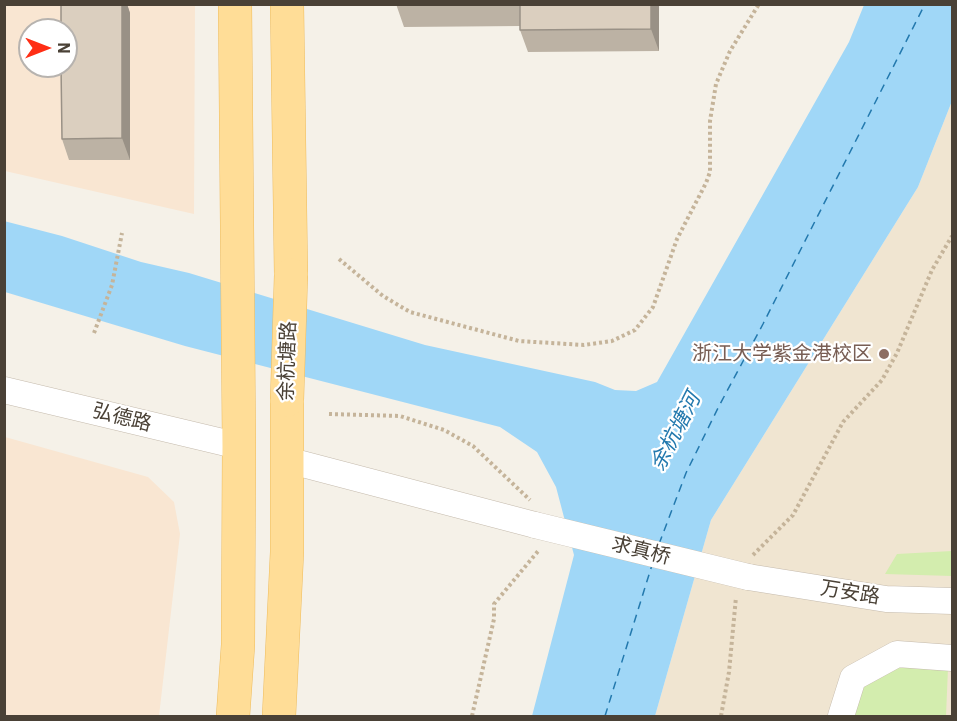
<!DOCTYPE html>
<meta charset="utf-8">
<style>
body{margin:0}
#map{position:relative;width:957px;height:721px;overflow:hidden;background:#f5f1e8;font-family:"IBM Plex Sans",sans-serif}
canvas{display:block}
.frame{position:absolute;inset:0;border:6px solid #4a4136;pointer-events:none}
.north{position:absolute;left:18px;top:18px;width:60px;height:60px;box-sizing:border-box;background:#fff;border:2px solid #b7b3af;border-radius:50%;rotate:90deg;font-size:16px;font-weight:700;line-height:24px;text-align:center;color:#4a4136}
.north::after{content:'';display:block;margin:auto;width:21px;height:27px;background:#ff2e15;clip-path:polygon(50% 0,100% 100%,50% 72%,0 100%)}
</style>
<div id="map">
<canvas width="957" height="721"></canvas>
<div class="frame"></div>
<div class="north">N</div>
</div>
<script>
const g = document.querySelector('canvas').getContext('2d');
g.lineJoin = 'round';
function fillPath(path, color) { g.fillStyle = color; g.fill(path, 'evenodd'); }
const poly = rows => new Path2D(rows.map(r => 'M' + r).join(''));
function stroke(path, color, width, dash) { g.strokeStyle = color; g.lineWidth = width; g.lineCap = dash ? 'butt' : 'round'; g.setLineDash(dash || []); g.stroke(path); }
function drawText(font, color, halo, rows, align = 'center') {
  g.font = font + ' "IBM Plex Sans","Noto Sans SC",sans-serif'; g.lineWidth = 4.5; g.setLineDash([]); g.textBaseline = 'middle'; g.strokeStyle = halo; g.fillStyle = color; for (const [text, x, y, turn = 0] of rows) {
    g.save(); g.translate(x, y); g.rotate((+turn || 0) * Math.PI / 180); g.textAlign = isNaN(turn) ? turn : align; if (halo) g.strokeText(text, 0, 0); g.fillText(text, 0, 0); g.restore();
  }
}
fillPath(poly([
 [5,5,195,5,194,214,5,171],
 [30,30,66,30,66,66,30,66],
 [5,437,148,477,174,502,180,534,159,716,5,716]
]), '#f9e6d2');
fillPath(poly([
 [952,101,952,716,655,716,711,520,918,187]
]), '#f0e5d1');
fillPath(poly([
 [952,551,952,576,885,574,897,554],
 [893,668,948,668,946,716,851,716,860,689,875,674]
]), '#d3edae');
fillPath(poly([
 [864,5,952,5,952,101,918,187,711,520,655,716,532,716,574,555,556,487,537,452,500,427,185,346,5,292,4,221,62,236,141,262,189,273,425,345,595,382,615,390,636,391,657,382,849,42]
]), '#a0d7f7');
stroke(poly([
 [659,544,686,473,719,406,763,324,925,4],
 [605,716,652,565]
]), '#2379ae', 1.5, [8, 6]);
const minor = poly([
 [4,390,239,446],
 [287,460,535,525],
 [748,577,886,599,952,601],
 [841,716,853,678,897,654,952,658]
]);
const major = poly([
 [287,4,291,275],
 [233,716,238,645,239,446,235,4],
 [279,716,287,552,287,400]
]);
stroke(minor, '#c5bbad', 27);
stroke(major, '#eebc5d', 34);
stroke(poly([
 [339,259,383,296,410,312,519,341,584,345,612,341,635,330,653,307,677,239,706,183,710,172,710,121,716,84,730,51,759,4],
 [94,333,112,285,122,233],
 [329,414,400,416,444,430,473,446,530,500],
 [753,555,793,515,843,422,882,380,897,353,932,270,952,236],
 [472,716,494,619,494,604,539,550],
 [721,716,729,672,736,597]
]), '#c5b49a', 4, [3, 3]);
stroke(minor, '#fff', 26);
stroke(major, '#ffdd97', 33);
const minorBridge = poly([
 [535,525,748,577]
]);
const majorBridge = poly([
 [287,400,291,275]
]);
stroke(minorBridge, '#c5bbad', 27, []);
stroke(majorBridge, '#eebc5d', 34, []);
stroke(minorBridge, '#fff', 26);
stroke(majorBridge, '#ffdd97', 33);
fillPath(poly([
 [61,4,127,4,130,13,130,160,69,160,62,139],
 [396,4,659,4,659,51,528,52,520,30,520,26,404,27]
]), '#bcb2a4');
fillPath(poly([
 [122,4,127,4,130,13,130,160,122,138],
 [651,4,659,4,659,51,651,29]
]), '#999186');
const building = poly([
 [61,4,122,4,122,138,62,139,61,66,66,66,66,30,61,30,61,4],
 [396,4,469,4,396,5,396,4],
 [520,4,651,4,651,29,520,30,520,4]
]);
fillPath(building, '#dbcfbf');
stroke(building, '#999186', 1.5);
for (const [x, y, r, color] of [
 [884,354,6,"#8d6e63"]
]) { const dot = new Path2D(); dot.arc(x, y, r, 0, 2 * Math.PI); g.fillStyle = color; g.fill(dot); stroke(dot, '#fff', 2); }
drawText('20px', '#785e54', '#fff', [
 ["浙江大学紫金港校区",872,354]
], 'right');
drawText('20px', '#4a4136', '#fff', [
 ["余杭塘路",288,361,-88],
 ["弘德路",122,418,14],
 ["求真桥",641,551,14],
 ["万安路",850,593,9]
]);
drawText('italic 21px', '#2379ae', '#fff', [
 ["余杭塘河",676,432,-63]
]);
</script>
